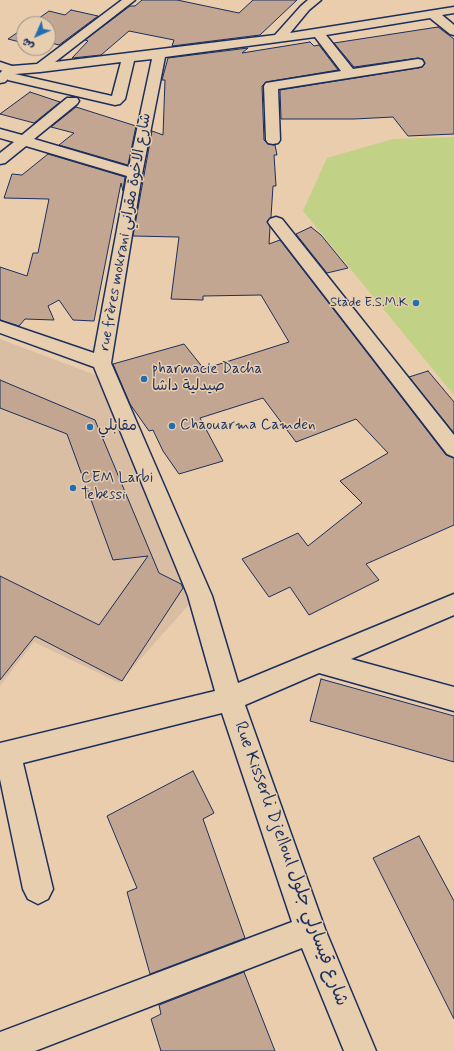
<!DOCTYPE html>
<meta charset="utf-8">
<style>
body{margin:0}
#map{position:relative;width:454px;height:1051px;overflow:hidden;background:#e9cdac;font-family:Mynerve,"Playpen Sans Arabic",sans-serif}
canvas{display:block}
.north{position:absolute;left:16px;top:16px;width:40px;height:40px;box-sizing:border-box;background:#e7ceaf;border:1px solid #958e8f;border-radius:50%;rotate:225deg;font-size:11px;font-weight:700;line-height:16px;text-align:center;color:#1b2f5e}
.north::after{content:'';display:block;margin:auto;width:14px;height:18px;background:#1f6fb2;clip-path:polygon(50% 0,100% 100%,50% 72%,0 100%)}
</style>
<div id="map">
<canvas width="454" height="1051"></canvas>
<div class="north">ش</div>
</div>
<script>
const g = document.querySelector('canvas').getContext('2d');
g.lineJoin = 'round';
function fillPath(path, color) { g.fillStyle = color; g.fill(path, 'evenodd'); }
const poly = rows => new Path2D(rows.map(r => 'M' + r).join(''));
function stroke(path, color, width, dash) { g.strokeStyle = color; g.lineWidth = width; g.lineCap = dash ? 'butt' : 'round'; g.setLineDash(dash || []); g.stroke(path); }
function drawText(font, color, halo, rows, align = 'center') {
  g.font = font + ' Mynerve,"Playpen Sans Arabic",sans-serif'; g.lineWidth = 3; g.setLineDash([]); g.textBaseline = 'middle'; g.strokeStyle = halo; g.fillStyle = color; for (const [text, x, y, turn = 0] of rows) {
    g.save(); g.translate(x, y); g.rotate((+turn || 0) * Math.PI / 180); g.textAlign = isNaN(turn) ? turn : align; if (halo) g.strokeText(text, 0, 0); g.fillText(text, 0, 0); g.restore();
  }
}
fillPath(poly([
 [0,339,98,376,193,600,119,683,34,642,0,686]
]), '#dabea3');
fillPath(poly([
 [454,137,454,395,303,211,327,158,393,139]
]), '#c1d186');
const building = poly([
 [142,0,177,0,239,13,253,0,297,0,260,35,172,46,174,40,129,31,101,55,72,58,88,41,85,40,130,6,135,6,142,0],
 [71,10,98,16,59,45,51,43,48,45,48,24,31,24,49,11,65,15,71,10],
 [438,27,454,39,454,134,408,136,393,117,354,119,281,119,280,90,418,68,422,67,425,64,423,59,418,58,354,67,334,43,438,27],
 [24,28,24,43,8,39,24,28],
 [310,42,314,46,319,45,338,70,266,82,262,86,264,140,268,144,275,145,277,155,274,155,276,186,273,186,271,217,267,221,270,227,269,244,280,240,446,455,454,458,454,525,366,564,379,580,309,615,290,587,269,597,242,559,298,533,308,546,362,503,340,481,388,453,356,419,296,442,263,398,200,418,223,461,179,474,163,451,153,430,149,431,130,404,113,364,184,344,204,369,289,342,261,295,203,296,203,300,171,299,179,237,133,236,152,131,163,135,165,80,162,80,168,58,248,48,242,53,310,42],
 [30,92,60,102,34,123,0,114,30,92],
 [76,107,136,126,128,165,59,145,74,133,51,127,76,107],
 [48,154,125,177,123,191,121,183,94,321,73,320,59,300,48,306,54,320,25,319,19,326,0,320,0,267,27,276,33,253,38,253,49,199,4,198,12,174,22,175,48,154],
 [311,227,321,235,348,268,327,273,296,234,311,227],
 [428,371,454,402,454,433,409,377,428,371],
 [0,380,95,420,159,573,181,584,183,588,122,681,35,636,0,680,0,576,99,625,148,556,113,560,67,434,0,408,0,380],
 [321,679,454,716,454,762,310,721,321,679],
 [193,771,214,813,203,819,245,938,150,974,127,892,137,888,107,816,193,771],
 [419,836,454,901,454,1019,373,858,419,836],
 [244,972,275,1051,161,1051,151,1019,161,1014,159,1005,244,972]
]);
fillPath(building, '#c3a692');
stroke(building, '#1b2f5e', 1);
const minor = poly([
 [122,0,135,0,55,62,275,35,301,6,308,0,321,0,309,10,290,33,454,7,454,13,442,15,454,25,454,35,450,34,430,18,326,35,353,69,418,59,422,60,424,63,422,66,418,67,278,89,280,140,278,143,273,144,268,143,266,140,264,86,266,83,341,71,315,37,165,57,142,174,111,363,212,596,238,683,454,594,454,615,351,659,454,687,454,711,319,673,245,705,325,929,376,1051,344,1051,302,948,35,1051,0,1051,0,1032,292,922,222,713,23,763,53,889,48,899,38,904,28,899,23,889,0,779,0,743,215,691,188,596,94,367,0,333,0,321,94,353,127,176,26,146,5,163,0,164,0,153,14,142,0,138,0,129,22,135,67,98,77,98,79,101,77,104,34,139,129,167,152,59,134,61,125,99,120,104,115,105,8,80,7,77,11,74,0,70,0,62,12,66,37,64,122,0],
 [121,62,112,96,15,74,40,72,121,62],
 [276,217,282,219,454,435,454,457,447,454,270,225,268,222,270,219,276,217]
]);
const major = poly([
 [11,66,16,67,17,70,5,82,0,83,0,73,6,67,11,66]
]);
stroke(minor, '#1b2f5e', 3);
stroke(major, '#1b2f5e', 3);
fillPath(minor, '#e7ceaf');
fillPath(major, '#e7ceaf');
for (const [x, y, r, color] of [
 [416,303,4,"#1f6fb2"],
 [144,379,4,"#1f6fb2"],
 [172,426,4,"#1f6fb2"],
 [90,427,4,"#1f6fb2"],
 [73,488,4,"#1f6fb2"]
]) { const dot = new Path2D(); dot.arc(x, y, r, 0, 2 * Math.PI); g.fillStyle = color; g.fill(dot); stroke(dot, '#e7ceaf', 1.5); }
drawText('13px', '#1b2f5e', '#e7ceaf', [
 ["Stade E.S.M.K",408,303]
], 'right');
drawText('15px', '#1b2f5e', '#e7ceaf', [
 ["rue frères mokrani شارع الاخوة مقراني",126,232,-80]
]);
drawText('15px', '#1b2f5e', '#e7ceaf', [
 ["pharmacie Dacha",152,370],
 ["صيدلية داشا",152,387],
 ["Chaouarma Camden",180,426],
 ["مقابلي",98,427],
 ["CEM Larbi",81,479],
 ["Tebessi",81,496]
], 'left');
drawText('18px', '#1b2f5e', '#e7ceaf', [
 ["Rue Kisserli Djelloul شارع قيسارلي جلول",290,864,70]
]);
</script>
